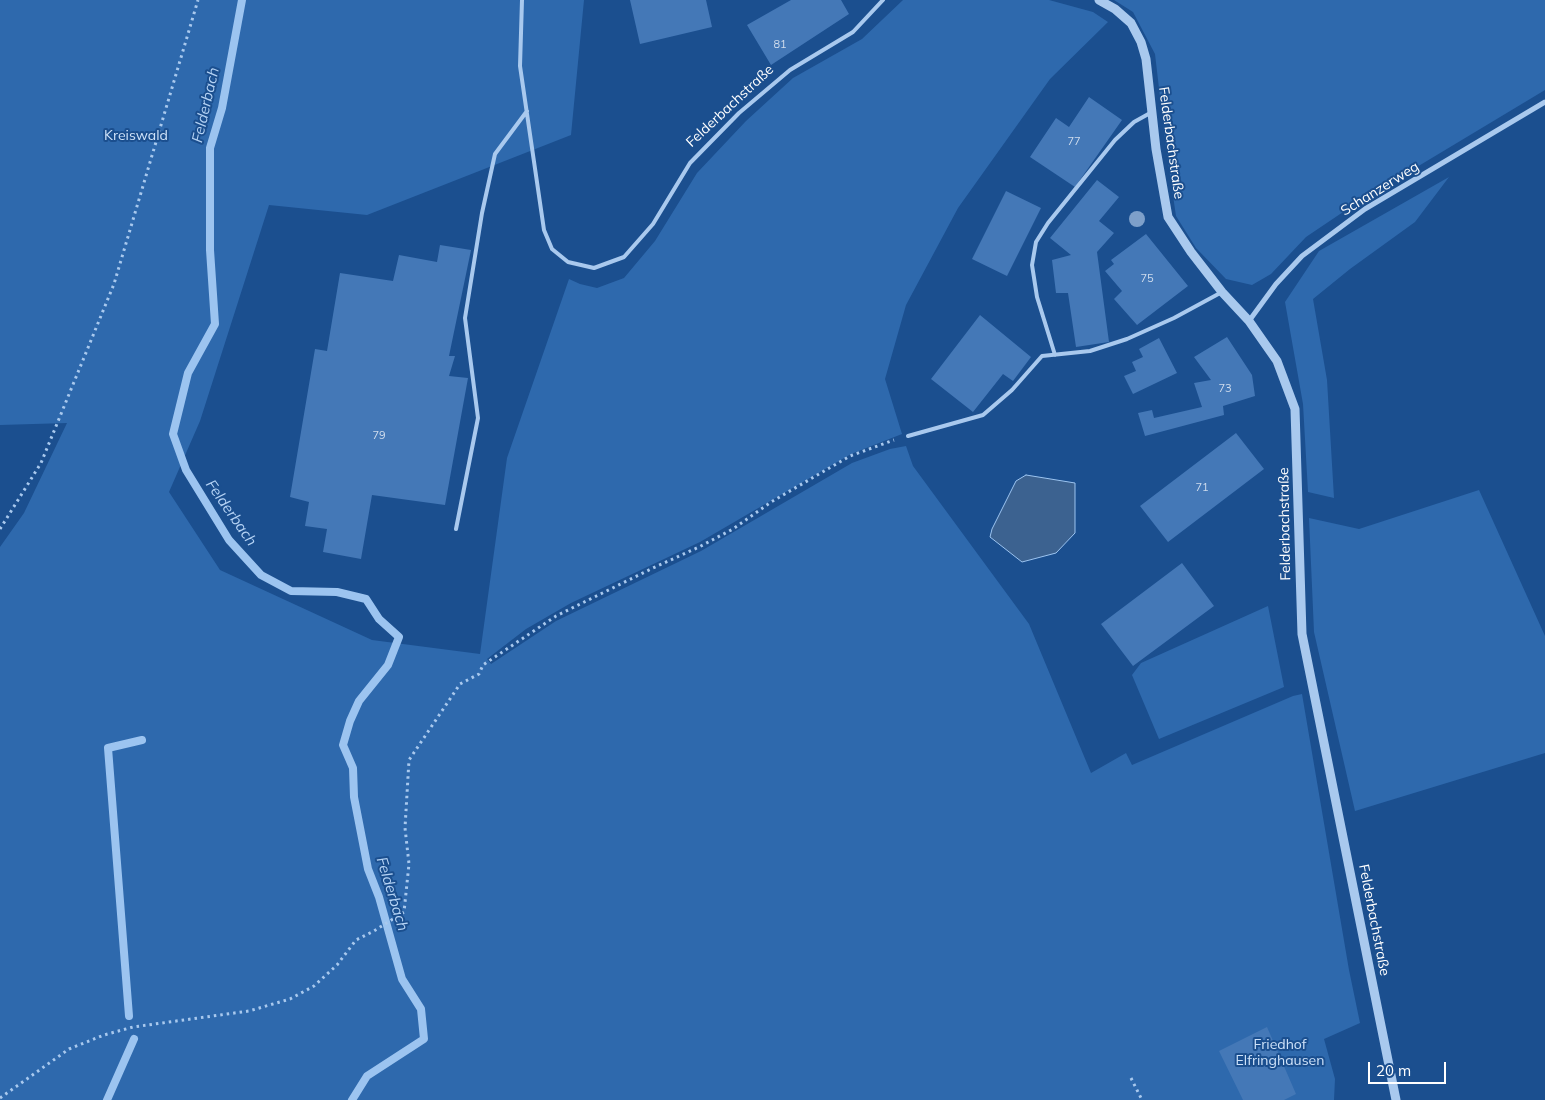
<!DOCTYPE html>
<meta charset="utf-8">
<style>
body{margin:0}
#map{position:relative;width:1545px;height:1100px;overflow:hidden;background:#1b4f8f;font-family:Mulish,sans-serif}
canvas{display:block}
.scale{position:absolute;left:1368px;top:1062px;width:78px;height:22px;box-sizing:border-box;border:2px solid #fff;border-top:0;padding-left:6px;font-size:15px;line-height:18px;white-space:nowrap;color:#fff;-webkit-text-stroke:4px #1b4f8f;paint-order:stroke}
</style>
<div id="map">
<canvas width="1545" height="1100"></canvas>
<div class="scale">20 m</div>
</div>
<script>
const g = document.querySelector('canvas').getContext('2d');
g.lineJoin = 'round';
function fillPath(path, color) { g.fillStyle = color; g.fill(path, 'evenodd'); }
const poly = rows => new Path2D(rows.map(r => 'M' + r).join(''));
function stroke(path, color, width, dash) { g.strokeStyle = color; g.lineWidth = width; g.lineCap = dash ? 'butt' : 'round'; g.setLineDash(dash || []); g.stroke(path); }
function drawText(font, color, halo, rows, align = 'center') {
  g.font = font + ' Mulish,sans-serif'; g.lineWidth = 4; g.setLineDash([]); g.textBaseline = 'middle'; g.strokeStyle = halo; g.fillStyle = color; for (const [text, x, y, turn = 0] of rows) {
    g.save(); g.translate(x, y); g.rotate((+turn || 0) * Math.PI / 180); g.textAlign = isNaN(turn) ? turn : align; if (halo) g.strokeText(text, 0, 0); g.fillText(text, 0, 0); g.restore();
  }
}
fillPath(poly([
 [0,0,584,0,571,135,367,215,269,205,200,421,169,492,220,570,372,640,480,654,507,458,569,279,580,284,597,288,624,278,655,241,697,173,746,121,793,78,862,39,903,0,1049,0,1093,12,1108,22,1050,79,958,208,906,305,885,379,902,434,851,454,700,542,571,603,526,629,487,659,491,664,556,621,701,551,852,463,890,449,906,446,913,466,1029,624,1091,773,1126,753,1132,765,1293,696,1302,694,1349,970,1360,1023,1324,1039,1335,1079,1334,1100,0,1100,0,547,24,513,67,423,0,425],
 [1114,0,1545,0,1545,90,1352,206,1306,237,1271,274,1252,285,1226,279,1196,248,1176,216,1166,148,1155,54,1133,12],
 [1449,177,1415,222,1350,269,1313,299,1327,380,1334,498,1308,492,1303,404,1285,302,1319,251],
 [1479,490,1545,636,1545,753,1355,811,1314,632,1309,518,1359,529],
 [1268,606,1284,687,1159,739,1132,675,1141,663]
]), '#2e69ad');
const water = poly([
 [1026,475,1075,483,1075,533,1056,553,1022,562,990,537,992,529,1016,481,1026,475]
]);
fillPath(water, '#3c6290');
stroke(water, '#9cc4f0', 1);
stroke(poly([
 [242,0,222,108,210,148,210,250,215,324,188,373,173,434,186,470,229,540,261,575,291,591,337,592,366,599,379,619,399,637,388,665,359,701,350,721,343,745,353,768,354,797,368,869,379,897,402,979,421,1009,424,1039,367,1076,352,1100],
 [129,1016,108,748,142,740],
 [107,1100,134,1039]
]), '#9cc4f0', 8);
fillPath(poly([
 [630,0,706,0,712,27,640,44],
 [791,0,841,0,849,14,771,65,747,25],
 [1089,97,1122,120,1075,187,1030,157,1056,118,1069,127],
 [1097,180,1119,197,1099,221,1114,233,1097,252,1109,342,1076,347,1068,293,1056,293,1052,260,1071,255,1050,238],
 [1006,191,1041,208,1007,276,972,259],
 [1146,234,1188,286,1137,325,1114,299,1122,291,1105,271,1114,264,1111,260],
 [440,245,471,250,449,356,455,356,449,376,468,378,445,505,372,495,361,559,323,552,327,529,305,526,309,502,290,497,315,349,327,351,340,273,393,281,399,255,437,262],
 [980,315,1031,357,1013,381,1003,374,973,412,931,379],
 [1227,337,1252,375,1255,396,1223,406,1224,415,1145,436,1138,413,1152,410,1154,418,1202,407,1194,383,1211,380,1194,357],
 [1159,338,1177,373,1133,394,1124,376,1136,371,1132,362,1143,357,1139,349],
 [1236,433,1264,469,1168,542,1140,506],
 [1182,563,1214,606,1133,666,1101,624],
 [1267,1027,1296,1094,1284,1100,1243,1100,1219,1051]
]), '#4478b7');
stroke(poly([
 [0,529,41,463,114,284,198,0],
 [1131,1078,1142,1100],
 [0,1098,69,1049,104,1035,133,1027,249,1011,290,999,314,986,337,965,356,940,374,931,404,912,409,864,405,828,409,760,460,684,479,674,483,665,556,616,653,568,699,547,733,529,771,502,850,456,894,440]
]), '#a9c9ee', 3, [2.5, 4]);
stroke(poly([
 [522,0,520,66,544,230,552,249,568,262,594,268,624,257,653,224,690,163,739,113,790,70,853,32,883,0],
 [1055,355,1037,297,1032,265,1036,242,1048,223,1115,140,1134,122,1152,112],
 [908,436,983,415,1012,390,1042,356,1090,351,1127,339,1174,318,1222,292],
 [456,529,478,418,465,318,482,213,495,154,527,111]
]), '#a9c9ee', 4);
stroke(poly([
 [1249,321,1276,284,1302,256,1365,209,1545,102]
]), '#a9c9ee', 5);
stroke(poly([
 [1099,0,1115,9,1131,23,1141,42,1146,59,1156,149,1168,217,1191,252,1222,292,1249,321,1277,361,1295,409,1302,634,1396,1100]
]), '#a9c9ee', 9);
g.fillStyle = '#7ea0ca';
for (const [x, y] of [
 [1137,219]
]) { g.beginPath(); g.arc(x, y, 8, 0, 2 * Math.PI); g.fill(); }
drawText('11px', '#d0dded', null, [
 ["81",780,45],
 ["77",1074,142],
 ["75",1147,279],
 ["73",1225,389],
 ["79",379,436],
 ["71",1202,488]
]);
drawText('14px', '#fff', '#1b4f8f', [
 ["Felderbachstraße",730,106,-43],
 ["Felderbachstraße",1171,143,82],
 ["Schanzerweg",1380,189,-32],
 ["Felderbachstraße",1285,524,-91],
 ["Felderbachstraße",1374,920,79]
]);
drawText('14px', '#cfe3fa', '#1b4f8f', [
 ["Kreiswald",136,136],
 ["Friedhof",1280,1045],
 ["Elfringhausen",1280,1061]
]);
drawText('italic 15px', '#b5d3f5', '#1b4f8f', [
 ["Felderbach",206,105,-77],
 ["Felderbach",231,513,55],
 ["Felderbach",392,894,73]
]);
</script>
